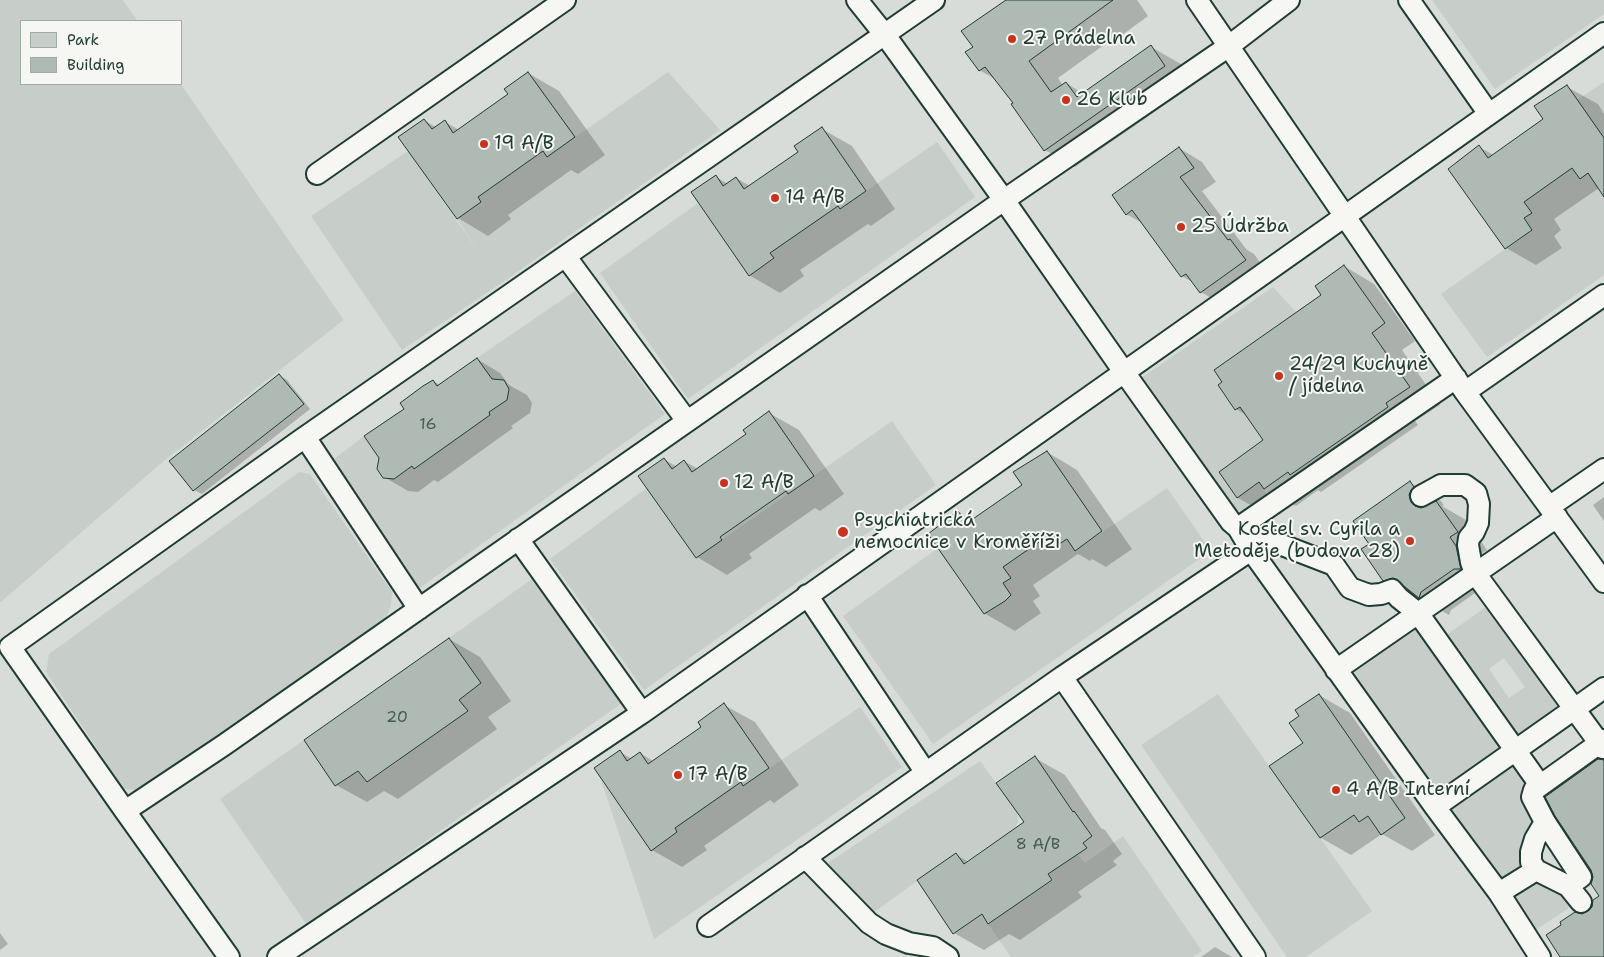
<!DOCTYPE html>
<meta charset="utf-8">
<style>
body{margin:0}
#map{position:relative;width:1604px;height:957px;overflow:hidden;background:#e9ebe7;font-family:"Shantell Sans",sans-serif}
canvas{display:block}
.legend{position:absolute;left:20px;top:20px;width:162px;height:65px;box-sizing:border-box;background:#f6f6f2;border:1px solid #a0aca6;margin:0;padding:6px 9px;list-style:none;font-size:15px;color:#1f3d34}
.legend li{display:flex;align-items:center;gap:10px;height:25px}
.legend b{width:25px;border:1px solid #a0aca6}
</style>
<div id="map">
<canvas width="1604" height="957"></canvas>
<ul class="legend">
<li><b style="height:14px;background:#c7cec9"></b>Park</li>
<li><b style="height:14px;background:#b0bab5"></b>Building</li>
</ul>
</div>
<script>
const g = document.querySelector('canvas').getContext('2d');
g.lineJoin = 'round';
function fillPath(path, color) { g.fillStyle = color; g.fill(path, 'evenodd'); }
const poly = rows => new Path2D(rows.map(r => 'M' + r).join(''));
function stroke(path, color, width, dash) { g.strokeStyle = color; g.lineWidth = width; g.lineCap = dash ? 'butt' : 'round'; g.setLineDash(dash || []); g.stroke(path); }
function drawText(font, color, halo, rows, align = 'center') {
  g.font = font + ' "Shantell Sans",sans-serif'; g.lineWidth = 4; g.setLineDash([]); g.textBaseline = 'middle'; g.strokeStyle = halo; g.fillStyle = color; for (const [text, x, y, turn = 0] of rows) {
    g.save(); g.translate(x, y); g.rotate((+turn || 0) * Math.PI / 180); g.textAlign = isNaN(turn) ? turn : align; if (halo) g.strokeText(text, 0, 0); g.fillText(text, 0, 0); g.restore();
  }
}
fillPath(poly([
 [123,0,1604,0,1604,957,0,957,0,603,164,461,344,320,181,84,181,21,138,21]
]), '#d8dcd8');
fillPath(poly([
 [0,0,123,0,138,21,21,21,21,84,181,84,344,320,164,461,0,603],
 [1432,0,1604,0,1604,14,1495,89],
 [668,72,720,130,500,284,402,350,311,216,408,151,478,251,457,219,481,202,478,197,543,151,547,157],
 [1604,82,1604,138,1577,100],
 [937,142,975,197,688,399,600,273,698,203,749,276,774,259,770,253,838,206,840,209],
 [1572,168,1588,173,1596,185,1604,181,1604,275,1487,357,1441,294,1505,249,1513,245,1532,230,1524,218,1532,212,1524,202],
 [1273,287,1296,312,1214,371,1222,382,1218,385,1234,410,1240,407,1285,426,1219,472,1237,498,1259,482,1267,495,1245,511,1239,511,1232,507,1141,378],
 [575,291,665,414,418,589,334,459,364,436,379,458,377,469,383,478,412,466,414,469,490,415,489,412,507,400,509,389,504,379,492,379,477,358],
 [892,421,936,485,644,690,550,559,648,487,696,558],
 [299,472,310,474,392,592,391,605,385,620,376,628,148,786,136,790,124,789,46,672,49,654],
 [1167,488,1211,551,933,744,843,616,938,548,984,614,1011,595,1003,583,1010,578,1003,567,1052,533,1057,544,1067,539,1075,551],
 [532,579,622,703,307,925,220,799,304,740,335,786,358,771,367,782,400,761,391,747,423,724,433,736,468,712,459,700,481,683,449,638],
 [1494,601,1571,709,1516,747,1441,639],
 [1504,658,1525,687,1509,698,1489,669],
 [1417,618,1511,749,1442,799,1346,668],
 [1218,694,1372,911,1306,957,1287,957,1141,745],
 [860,707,902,767,654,939,601,780,651,850,677,833,675,828,741,782,743,786],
 [1514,755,1534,782,1522,792,1536,812,1525,869,1502,885,1446,803],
 [980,761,1017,812,1018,822,1015,828,963,863,956,853,870,915,822,867],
 [1123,836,1202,951,1193,957,1011,957,988,924,1054,880,1044,868,1077,854,1085,863],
 [1539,878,1575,904,1534,931,1508,893]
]), '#c7cec9');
fillPath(poly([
 [1008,0,1137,0,1148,16,1118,38,1115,37,1058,78,1063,86,1066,83,1084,94,1151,47,1181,64,1195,84,1075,167,1045,150,1015,103,997,80,979,70,974,47],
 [528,73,559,91,605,155,578,174,571,170,508,215,511,219,488,236,458,218,424,120,437,128,445,122,459,130,510,94],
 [1567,87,1598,104,1604,114,1604,191,1599,188,1554,219,1561,230,1554,236,1562,248,1536,265,1506,248,1479,147,1494,155,1545,119],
 [822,129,852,146,895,209,871,226,868,224,800,270,804,276,780,293,749,275,716,177,728,184,736,178,750,186,800,152],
 [1179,148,1202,162,1216,182,1202,191,1247,250,1254,254,1268,274,1225,306,1201,292,1194,283,1182,276,1144,224,1126,214],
 [1344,266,1374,284,1415,341,1402,350,1440,405,1415,421,1418,425,1321,492,1318,490,1296,506,1287,501,1268,515,1238,498,1221,472,1264,440,1248,416,1236,409,1220,385,1323,295],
 [477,359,500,373,509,385,527,395,532,403,530,413,511,426,513,428,438,482,434,480,418,492,408,491,384,477,406,409,433,381,440,385],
 [279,375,287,380,310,409,202,494,194,490,171,461],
 [769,413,799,430,844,494,820,511,815,508,749,554,752,558,727,575,697,557,664,459,677,467,684,461,698,469,748,435],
 [1047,452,1077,470,1132,549,1106,567,1092,559,1090,561,1078,554,1033,585,1040,596,1033,601,1041,613,1015,631,984,613,958,512,973,521,1024,485],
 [1410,483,1440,500,1444,505,1442,506,1466,520,1487,550,1480,555,1486,564,1485,586,1451,610,1449,615,1418,597,1415,597,1384,580,1371,544],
 [1604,497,1604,521,1593,505],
 [449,639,480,657,511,701,488,717,497,729,398,799,384,791,367,802,336,785],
 [1319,695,1350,713,1435,835,1412,851,1382,834,1351,855,1321,838,1301,716],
 [724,705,755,722,799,785,774,803,770,800,704,846,707,850,682,867,652,850,620,752,632,759,640,753,653,761,703,727],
 [1035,758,1065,775,1101,828,1105,830,1122,854,1113,861,1117,865,1078,892,1082,897,1020,940,1009,934,984,950,954,933,956,855,969,862,1025,822],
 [0,933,8,944,0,950],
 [1215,947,1232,957,1201,957]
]), '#0003');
const building = poly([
 [1006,0,1113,0,1029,61,1051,92,1066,82,1077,97,1151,45,1165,66,1044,151,1011,104,1013,103,985,67,979,71,965,52,973,47,961,31,1006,0],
 [528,72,575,137,547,157,543,151,478,197,481,202,457,219,398,137,424,119,432,129,445,120,453,133,508,94,504,89,528,72],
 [1567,85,1604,138,1604,197,1588,173,1580,179,1572,168,1524,202,1532,213,1524,218,1532,230,1505,249,1448,169,1479,145,1488,158,1543,119,1534,106,1567,85],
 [822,127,866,191,840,209,838,206,770,253,774,258,749,276,691,192,716,175,723,186,736,177,744,189,798,152,794,146,822,127],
 [1179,147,1194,168,1180,177,1228,240,1230,239,1246,260,1200,293,1186,274,1181,277,1132,210,1126,215,1112,195,1179,147],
 [1344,265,1385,323,1372,333,1410,387,1386,403,1388,407,1290,475,1288,472,1264,489,1259,482,1237,498,1219,472,1263,440,1240,407,1235,410,1218,385,1222,382,1214,370,1321,295,1315,286,1344,265],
 [477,358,492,379,504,380,509,389,507,400,489,412,490,415,414,469,412,466,394,479,383,478,377,469,379,458,364,436,404,409,400,403,423,386,433,380,437,386,477,358],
 [279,374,304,404,193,491,169,461,279,374],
 [769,411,814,476,788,494,786,491,720,537,722,540,696,558,638,476,664,458,672,469,684,460,692,472,746,434,743,430,769,411],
 [1047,451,1102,531,1075,551,1067,539,1059,544,1052,533,1003,567,1011,578,1003,583,1011,595,1005,601,984,614,928,534,958,511,967,523,1022,485,1013,472,1047,451],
 [1410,481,1414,487,1411,490,1409,495,1411,502,1415,506,1421,508,1436,501,1458,532,1450,537,1456,546,1461,569,1454,569,1421,592,1419,598,1395,579,1393,578,1383,581,1361,549,1369,544,1353,521,1410,481],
 [449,638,481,683,459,700,468,711,367,782,358,771,335,786,304,740,449,638],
 [1319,694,1405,818,1381,835,1368,816,1359,822,1354,815,1320,838,1269,766,1303,743,1289,723,1299,716,1295,710,1319,694],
 [724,703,769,768,743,786,741,782,675,828,677,832,651,851,594,768,620,750,627,761,640,752,648,764,701,727,698,722,724,703],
 [1035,756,1073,812,1074,811,1092,836,1083,843,1087,848,1048,874,1052,880,988,924,982,914,953,934,917,880,956,853,964,864,1024,822,996,783,1035,756],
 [1598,759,1604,760,1604,957,1560,957,1546,935,1561,925,1560,922,1575,912,1582,914,1588,911,1592,907,1593,900,1599,896,1591,884,1593,877,1591,870,1555,816,1545,797,1598,759]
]);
fillPath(building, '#b0bab5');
stroke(building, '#1f3d34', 1);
const pedestrian = poly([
 [857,0,885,35,1004,200,1124,372,1231,522,1238,528,1251,550,1435,807,1499,893,1540,957],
 [1197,0,1465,392,1604,582],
 [1409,0,1489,114],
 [317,174,565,0],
 [566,257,687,421],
 [1465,392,1604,295],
 [305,437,934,0],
 [1421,496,1441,485,1465,485,1476,493,1479,504,1478,523,1474,532,1469,538,1468,545,1471,562,1475,573,1603,748],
 [1549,507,1604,469],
 [1238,528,1334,565,1350,588,1369,595,1381,594,1392,590,1399,598,1418,613,1540,785],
 [1238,528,1456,378],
 [518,539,642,713],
 [807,595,926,773],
 [1336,670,1557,517],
 [1062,677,1251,550],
 [1435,807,1604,688],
 [125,811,10,647,305,437,419,609],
 [1545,822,1581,877,1568,886],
 [805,857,869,923,886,934,909,943,933,947,948,957],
 [1536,870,1531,862,1531,852,1535,839,1545,822,1532,797,1534,790,1604,740],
 [1499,893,1536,870,1568,886,1581,902],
 [708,926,1062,677,1255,957],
 [229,957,125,811,224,745,1004,200,1229,46,1289,0],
 [278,957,642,713,1604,33]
]);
stroke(pedestrian, '#1f3d34', 24);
stroke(pedestrian, '#f6f6f2', 20);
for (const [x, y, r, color] of [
 [1012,39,5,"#c8321e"],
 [1066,100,5,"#c8321e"],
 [484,144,5,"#c8321e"],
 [775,198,5,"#c8321e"],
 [1181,227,5,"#c8321e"],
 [1279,376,5,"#c8321e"],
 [724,483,5,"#c8321e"],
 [843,532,6,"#c8321e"],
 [1410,541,5,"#c8321e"],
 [678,775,5,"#c8321e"],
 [1336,790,5,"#c8321e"]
]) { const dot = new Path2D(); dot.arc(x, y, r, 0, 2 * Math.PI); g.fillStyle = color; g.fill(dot); stroke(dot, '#f6f6f2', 2); }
drawText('16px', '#435c54', null, [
 ["16",428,425],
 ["20",397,718],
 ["8 A/B",1038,845]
]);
drawText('19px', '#1f3d34', '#f6f6f2', [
 ["27 Prádelna",1022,39],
 ["26 Klub",1076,100],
 ["19 A/B",494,144],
 ["14 A/B",785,198],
 ["25 Údržba",1191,227],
 ["24/29 Kuchyně",1289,365],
 ["/ jídelna",1289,387],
 ["12 A/B",734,483],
 ["Psychiatrická",854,521],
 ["nemocnice v Kroměříži",854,543],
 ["Kostel sv. Cyrila a",1400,530,"right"],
 ["Metoděje (budova 28)",1400,552,"right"],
 ["17 A/B",688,775],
 ["4 A/B Interní",1346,790]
], 'left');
</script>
